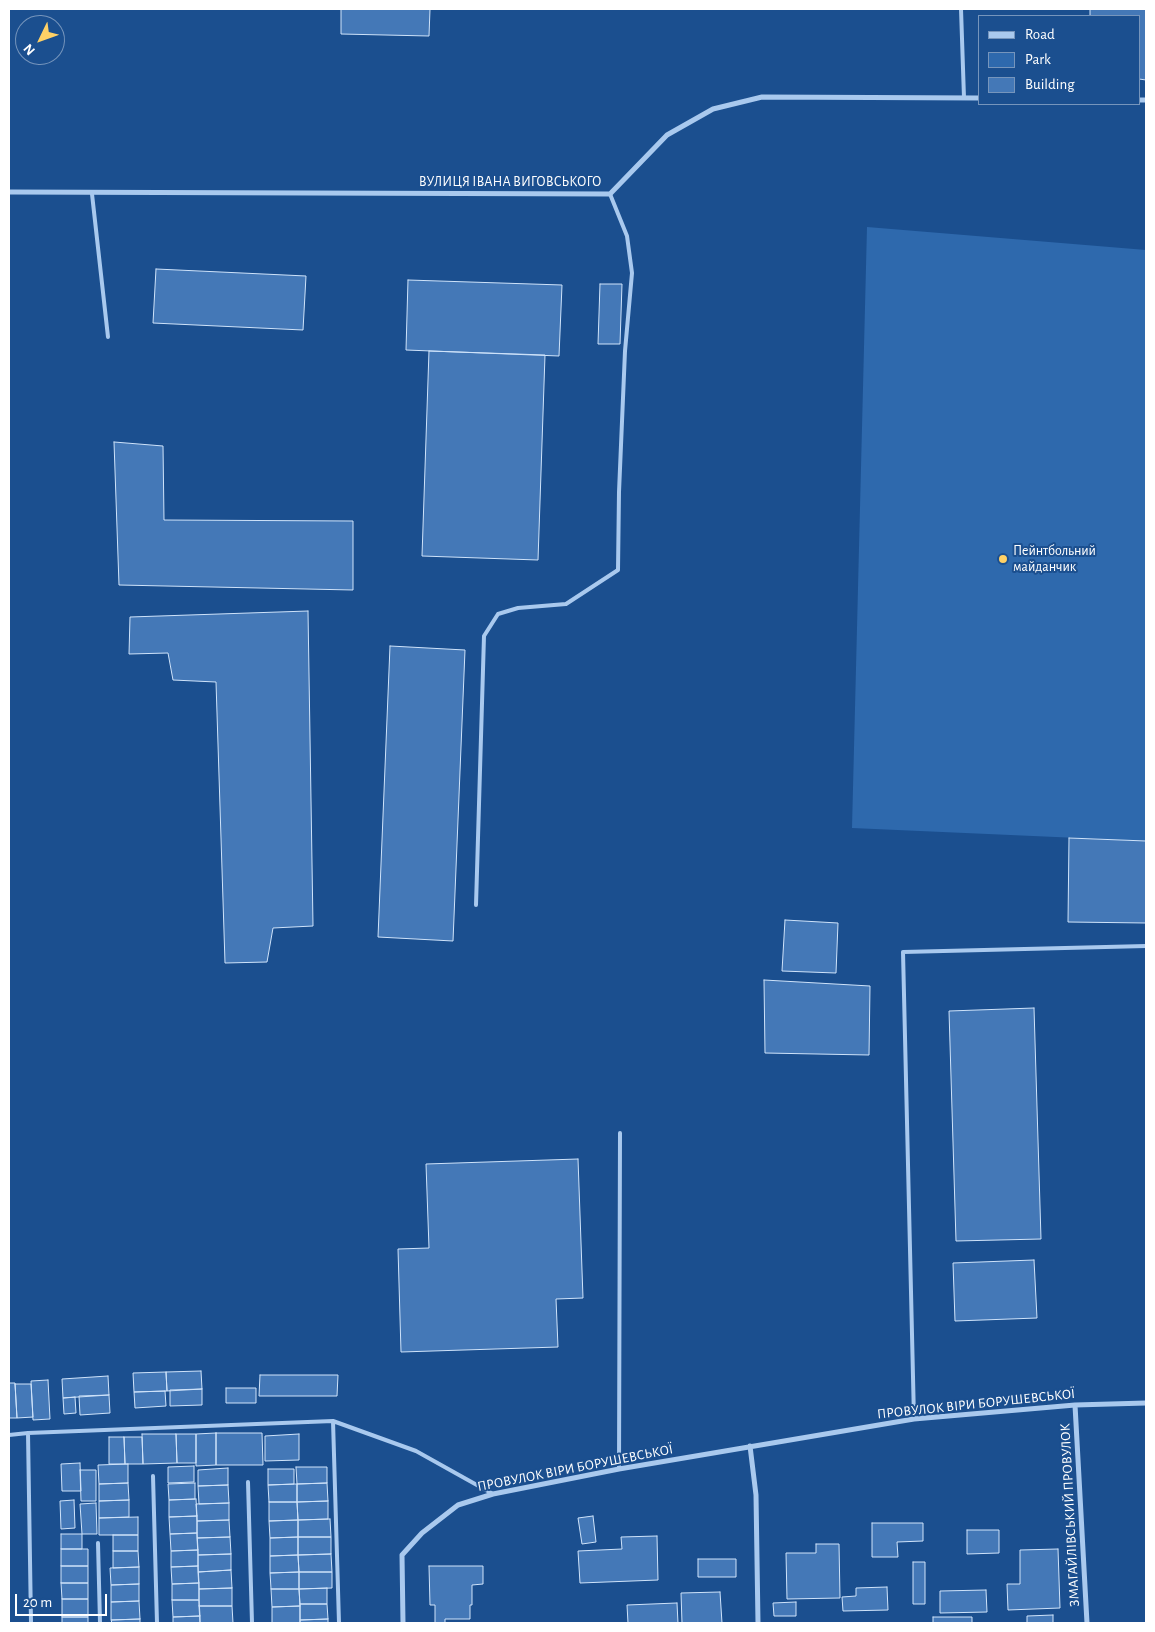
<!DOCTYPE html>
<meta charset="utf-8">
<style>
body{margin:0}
#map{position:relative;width:1155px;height:1632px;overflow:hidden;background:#1b4f8f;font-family:"Alegreya Sans",sans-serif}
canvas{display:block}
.frame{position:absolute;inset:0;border:10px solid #fff;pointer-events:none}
.legend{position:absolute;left:978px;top:15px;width:162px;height:90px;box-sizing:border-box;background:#1b4f8f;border:1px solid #7695bc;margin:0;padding:6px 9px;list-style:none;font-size:15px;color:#fff}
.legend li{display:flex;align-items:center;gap:10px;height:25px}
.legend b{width:25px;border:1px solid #7695bc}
.north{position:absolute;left:15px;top:15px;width:50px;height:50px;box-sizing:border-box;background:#1b4f8f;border:1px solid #7695bc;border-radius:50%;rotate:228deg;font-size:14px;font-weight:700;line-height:20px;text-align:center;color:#fff}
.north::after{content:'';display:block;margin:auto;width:18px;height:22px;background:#ffd166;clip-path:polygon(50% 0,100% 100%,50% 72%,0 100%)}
.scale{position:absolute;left:15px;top:1594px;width:92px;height:22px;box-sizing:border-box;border:2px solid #fff;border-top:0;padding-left:6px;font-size:15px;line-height:18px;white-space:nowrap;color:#fff;-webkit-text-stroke:4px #1b4f8f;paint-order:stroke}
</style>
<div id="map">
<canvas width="1155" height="1632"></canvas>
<div class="frame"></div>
<ul class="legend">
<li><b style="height:6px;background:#a9c9ee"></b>Road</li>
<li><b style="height:14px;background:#2e69ad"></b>Park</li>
<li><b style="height:14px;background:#4478b7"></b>Building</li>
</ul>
<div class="north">N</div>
<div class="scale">20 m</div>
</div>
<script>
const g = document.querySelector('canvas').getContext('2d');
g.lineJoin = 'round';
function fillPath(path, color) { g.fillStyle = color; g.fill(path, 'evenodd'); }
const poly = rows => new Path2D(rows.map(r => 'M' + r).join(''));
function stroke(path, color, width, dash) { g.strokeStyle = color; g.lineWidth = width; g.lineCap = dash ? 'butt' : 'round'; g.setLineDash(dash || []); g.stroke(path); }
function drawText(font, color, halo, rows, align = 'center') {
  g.font = font + ' "Alegreya Sans",sans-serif'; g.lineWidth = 4; g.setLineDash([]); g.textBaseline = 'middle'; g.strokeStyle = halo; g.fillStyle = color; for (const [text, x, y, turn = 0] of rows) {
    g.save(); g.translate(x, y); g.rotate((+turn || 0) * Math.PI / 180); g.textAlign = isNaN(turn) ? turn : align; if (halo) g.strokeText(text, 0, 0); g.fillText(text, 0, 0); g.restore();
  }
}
fillPath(poly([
 [867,227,1146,250,1146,841,852,828]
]), '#2e69ad');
const building = poly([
 [341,9,430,9,429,36,341,34,341,9],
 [1090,9,1146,9,1146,80,1139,79,1139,16,1090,16,1090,9],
 [156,269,306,276,303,330,153,323,156,269],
 [408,280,562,285,559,356,406,350,408,280],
 [600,284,622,284,620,344,598,344,600,284],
 [429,351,545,355,538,560,422,556,429,351],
 [114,442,163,446,164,520,353,521,353,590,119,585,114,442],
 [308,611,313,926,273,928,267,962,225,963,216,682,173,680,168,653,129,654,130,617,308,611],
 [390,646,465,650,453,941,378,937,390,646],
 [1069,838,1146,841,1146,923,1068,922,1069,838],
 [785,920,838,923,836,973,782,971,785,920],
 [764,980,870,986,869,1055,765,1053,764,980],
 [1034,1008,1041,1239,956,1241,949,1011,1034,1008],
 [578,1159,583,1298,556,1299,558,1347,401,1352,398,1249,429,1248,426,1164,578,1159],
 [1034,1260,1037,1318,955,1321,953,1263,1034,1260],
 [201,1371,202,1389,167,1391,166,1372,201,1371],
 [166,1372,167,1391,134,1392,133,1373,166,1372],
 [260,1375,338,1375,337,1396,259,1396,260,1375],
 [108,1376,109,1395,63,1398,62,1379,108,1376],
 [48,1380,50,1419,33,1420,31,1381,48,1380],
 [9,1383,15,1383,17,1418,9,1418,9,1383],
 [15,1384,31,1384,33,1417,17,1418,15,1384],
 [226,1388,256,1388,256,1403,226,1403,226,1388],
 [202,1389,202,1405,170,1406,170,1390,202,1389],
 [165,1391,166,1406,135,1408,134,1392,165,1391],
 [109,1395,110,1413,80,1415,79,1396,109,1395],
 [75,1397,76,1413,64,1414,63,1398,75,1397],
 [216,1433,216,1465,196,1466,196,1434,216,1433],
 [216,1433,262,1433,263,1465,216,1465,216,1433],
 [142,1434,176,1434,177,1463,143,1464,142,1434],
 [176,1434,196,1434,196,1463,177,1463,176,1434],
 [299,1434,299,1460,265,1461,265,1436,299,1434],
 [109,1437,124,1437,125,1464,109,1464,109,1437],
 [124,1437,142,1437,143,1464,125,1464,124,1437],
 [80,1463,81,1491,62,1491,61,1464,80,1463],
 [128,1464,128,1483,99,1484,98,1465,128,1464],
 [194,1466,194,1482,168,1483,168,1467,194,1466],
 [296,1467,327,1467,327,1483,297,1484,296,1467],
 [228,1468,228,1485,198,1486,198,1470,228,1468],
 [268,1469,294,1469,294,1484,268,1485,268,1469],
 [80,1470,96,1470,96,1501,81,1501,80,1470],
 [128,1483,129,1500,99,1501,99,1484,128,1483],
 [195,1483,195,1499,169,1500,168,1484,195,1483],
 [327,1483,328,1501,297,1502,297,1484,327,1483],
 [297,1484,297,1502,269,1502,268,1485,297,1484],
 [228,1485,229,1503,199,1504,198,1486,228,1485],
 [196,1499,197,1516,169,1517,169,1500,196,1499],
 [74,1500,75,1528,61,1529,60,1501,74,1500],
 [129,1500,129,1517,99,1518,99,1501,129,1500],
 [328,1501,328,1519,298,1520,297,1502,328,1501],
 [269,1502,297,1502,298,1520,269,1521,269,1502],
 [96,1503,97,1534,82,1534,80,1504,96,1503],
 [229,1503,229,1520,197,1521,196,1504,229,1503],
 [197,1516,197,1533,170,1534,169,1517,197,1516],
 [593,1516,596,1542,582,1544,578,1518,593,1516],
 [138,1517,138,1535,99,1535,99,1518,138,1517],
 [330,1519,331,1537,298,1537,298,1520,330,1519],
 [229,1520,230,1537,197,1538,197,1521,229,1520],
 [298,1520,298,1537,270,1538,269,1521,298,1520],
 [872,1523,923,1523,923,1541,897,1542,898,1557,872,1557,872,1523],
 [967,1530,999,1530,999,1553,967,1554,967,1530],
 [197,1533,198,1550,171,1551,170,1534,197,1533],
 [61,1534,82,1534,82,1549,61,1549,61,1534],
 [113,1535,138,1535,138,1551,113,1551,113,1535],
 [657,1536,658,1580,580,1583,578,1551,622,1549,621,1537,657,1536],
 [230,1537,231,1554,198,1555,197,1538,230,1537],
 [298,1537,298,1555,270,1556,270,1538,298,1537],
 [298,1537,331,1537,331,1554,298,1555,298,1537],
 [816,1544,839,1544,840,1598,787,1599,786,1553,816,1553,816,1544],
 [61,1549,88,1549,88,1566,61,1566,61,1549],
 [1058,1549,1060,1608,1008,1610,1007,1584,1020,1584,1020,1550,1058,1549],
 [198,1550,198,1566,171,1567,171,1551,198,1550],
 [113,1551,138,1551,139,1567,113,1568,113,1551],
 [231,1554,231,1570,198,1572,198,1555,231,1554],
 [331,1554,332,1572,299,1572,298,1555,331,1554],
 [298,1555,299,1572,270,1573,270,1556,298,1555],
 [698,1559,736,1559,736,1577,698,1577,698,1559],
 [913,1562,925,1562,925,1604,913,1604,913,1562],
 [61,1566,88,1566,88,1583,61,1583,61,1566],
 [198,1566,199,1583,172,1584,171,1567,198,1566],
 [429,1566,483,1566,483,1584,472,1585,472,1605,470,1605,470,1619,445,1619,445,1623,435,1623,435,1605,430,1605,429,1566],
 [139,1567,139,1584,111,1585,110,1568,139,1567],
 [231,1570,232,1588,199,1589,198,1572,231,1570],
 [299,1572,299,1589,271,1589,270,1573,299,1572],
 [299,1572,332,1572,332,1588,299,1589,299,1572],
 [61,1583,88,1583,88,1599,62,1599,61,1583],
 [199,1583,199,1600,172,1600,172,1584,199,1583],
 [139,1584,139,1601,111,1602,111,1585,139,1584],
 [887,1587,888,1610,843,1611,842,1597,856,1596,856,1588,887,1587],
 [232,1588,232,1606,199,1606,199,1589,232,1588],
 [327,1588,327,1604,300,1604,299,1589,327,1588],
 [271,1589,299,1589,300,1606,272,1607,271,1589],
 [986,1590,987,1612,940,1613,940,1591,986,1590],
 [720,1592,722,1623,682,1623,681,1593,720,1592],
 [62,1599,88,1599,88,1617,62,1617,62,1599],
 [172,1600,199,1600,200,1616,173,1617,172,1600],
 [139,1601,140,1619,111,1620,111,1602,139,1601],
 [796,1602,796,1616,774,1616,773,1603,796,1602],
 [677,1603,678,1623,628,1623,627,1605,677,1603],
 [300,1604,327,1604,328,1619,300,1620,300,1604],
 [199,1606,232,1606,233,1623,200,1623,199,1606],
 [300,1606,300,1623,272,1623,272,1607,300,1606],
 [1053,1615,1053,1623,1027,1623,1027,1616,1053,1615],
 [200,1616,200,1623,173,1623,173,1617,200,1616],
 [62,1617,88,1617,88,1623,62,1623,62,1617],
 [933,1617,972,1617,972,1623,933,1623,933,1617],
 [140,1619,140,1623,112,1623,111,1620,140,1619],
 [328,1619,328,1623,300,1623,300,1620,328,1619]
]);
fillPath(building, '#4478b7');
stroke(building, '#cfe3fa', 1);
stroke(poly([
 [961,9,964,98],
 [92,194,108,337],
 [476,905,484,636,498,614,518,608,566,604,618,570,619,492,625,351,632,273,627,236,610,194],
 [914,1419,903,952,1146,946],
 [333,1421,339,1623],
 [9,1435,28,1433],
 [619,1469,620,1133],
 [153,1476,157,1623],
 [248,1482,252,1623],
 [98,1543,100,1623],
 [31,1623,28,1433,333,1421,416,1451,493,1494]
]), '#a9c9ee', 4);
stroke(poly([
 [1139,100,1146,100],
 [9,192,610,194,667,135,713,109,762,97,979,98],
 [1075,1405,1087,1623],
 [750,1446,756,1495,758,1623],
 [403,1623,402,1555,422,1533,458,1505,493,1494,619,1469,914,1419,1075,1405,1146,1403]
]), '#a9c9ee', 5);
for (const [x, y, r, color] of [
 [1003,559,5,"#ffd166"]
]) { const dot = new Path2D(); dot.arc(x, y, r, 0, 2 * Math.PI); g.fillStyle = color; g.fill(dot); stroke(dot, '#1b4f8f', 2); }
drawText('14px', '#fff', '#1b4f8f', [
 ["ВУЛИЦЯ ІВАНА ВИГОВСЬКОГО",510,182],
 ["ПРОВУЛОК ВІРИ БОРУШЕВСЬКОЇ",976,1404,-6],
 ["ПРОВУЛОК ВІРИ БОРУШЕВСЬКОЇ",575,1468,-11],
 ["ЗМАГАЙЛІВСЬКИЙ ПРОВУЛОК",1070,1515,-93]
]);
drawText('14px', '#fff', '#1b4f8f', [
 ["Пейнтбольний",1013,551],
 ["майданчик",1013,567]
], 'left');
</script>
